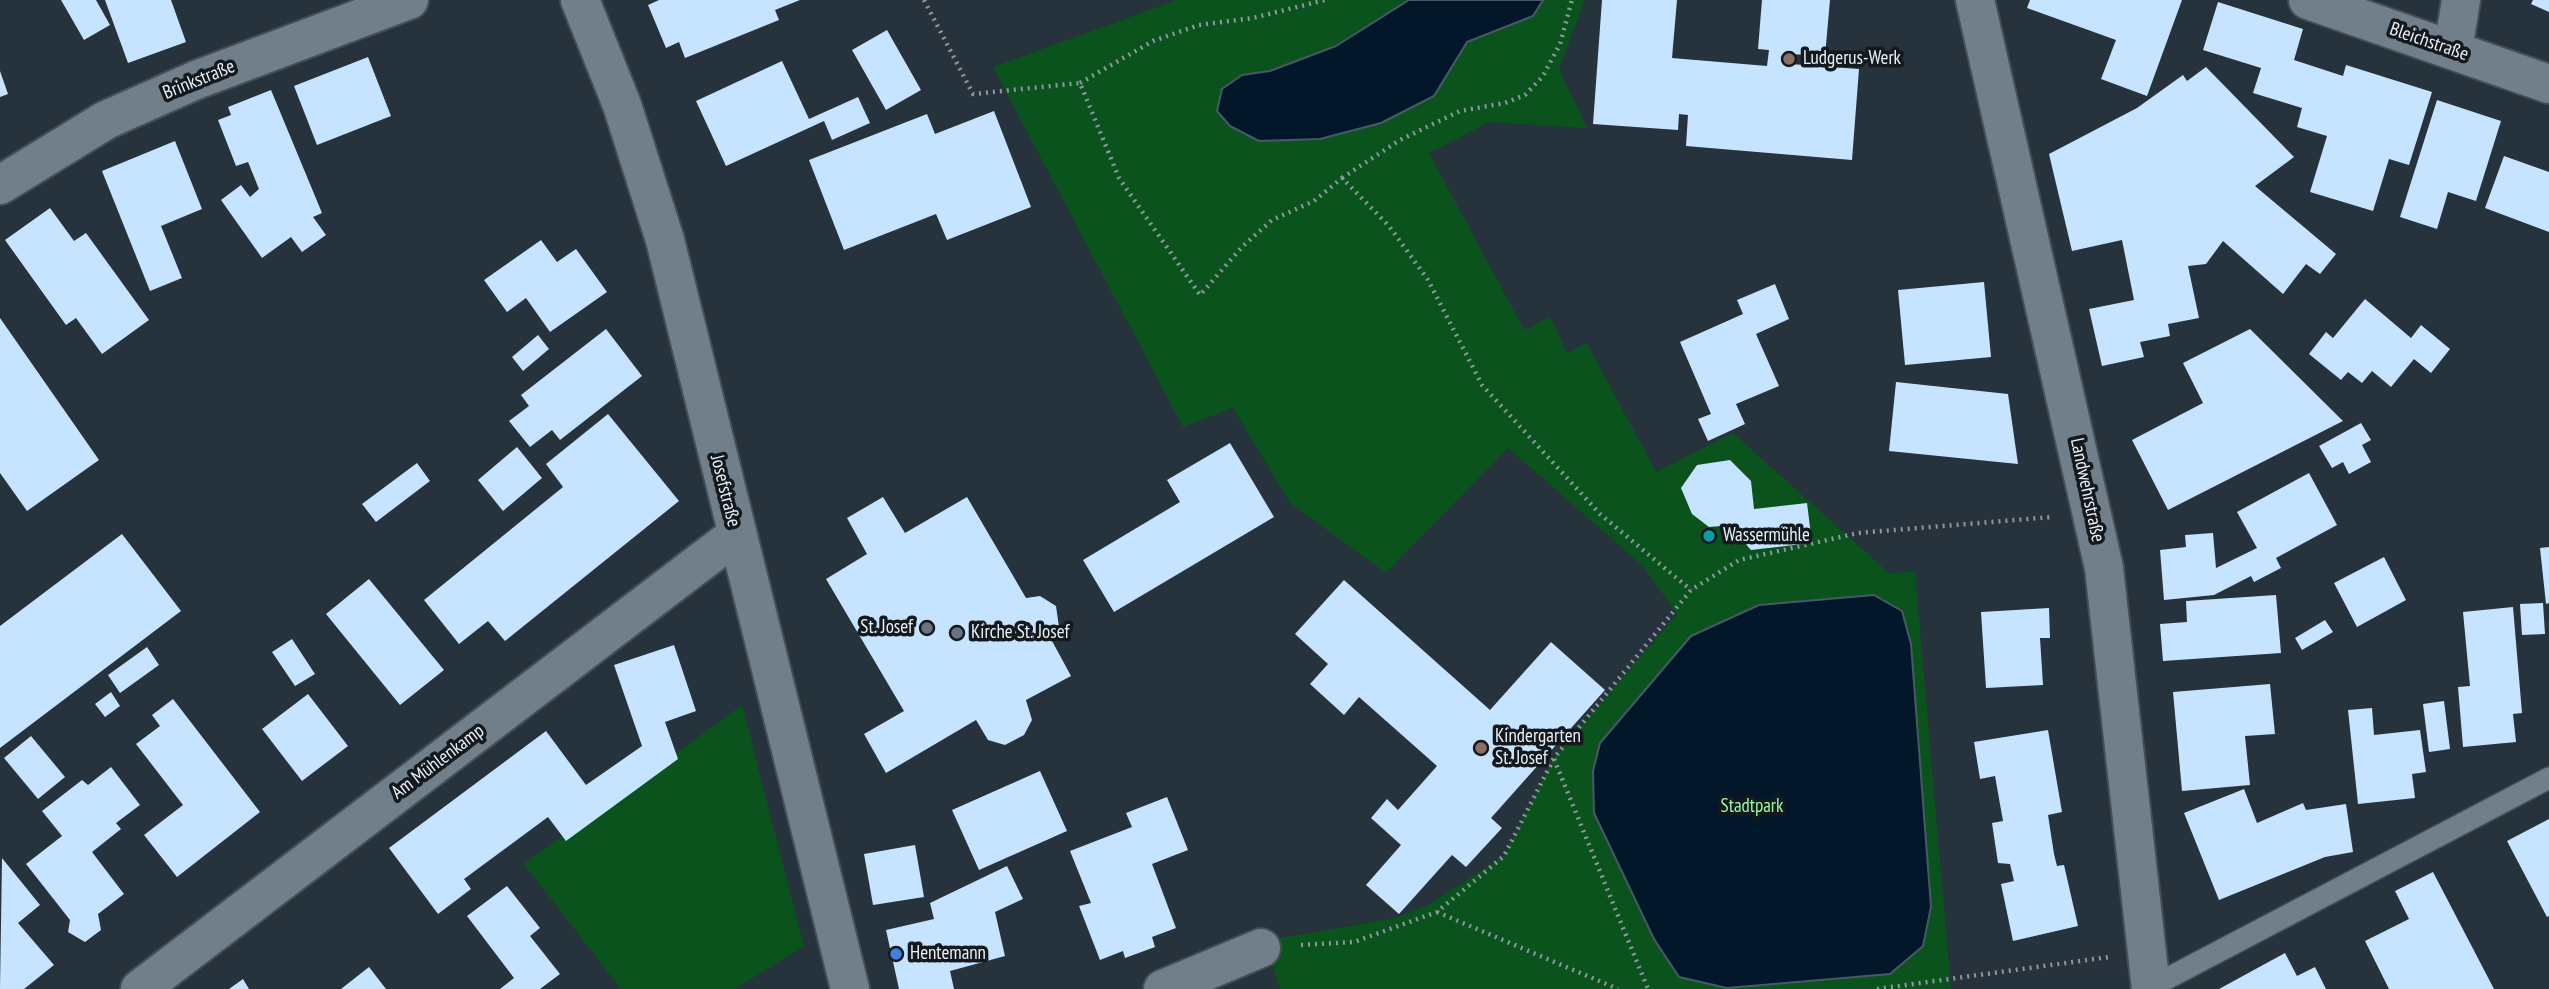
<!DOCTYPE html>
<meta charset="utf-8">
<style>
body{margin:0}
canvas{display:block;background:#26323c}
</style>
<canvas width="2549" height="989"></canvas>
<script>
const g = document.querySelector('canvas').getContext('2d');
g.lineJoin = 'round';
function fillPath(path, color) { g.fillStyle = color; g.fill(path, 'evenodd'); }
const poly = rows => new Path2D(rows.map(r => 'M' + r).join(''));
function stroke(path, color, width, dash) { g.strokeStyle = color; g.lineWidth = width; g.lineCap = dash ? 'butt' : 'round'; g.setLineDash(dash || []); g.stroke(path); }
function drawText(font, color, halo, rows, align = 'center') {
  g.font = font + ' "PT Sans Narrow",sans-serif'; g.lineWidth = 7; g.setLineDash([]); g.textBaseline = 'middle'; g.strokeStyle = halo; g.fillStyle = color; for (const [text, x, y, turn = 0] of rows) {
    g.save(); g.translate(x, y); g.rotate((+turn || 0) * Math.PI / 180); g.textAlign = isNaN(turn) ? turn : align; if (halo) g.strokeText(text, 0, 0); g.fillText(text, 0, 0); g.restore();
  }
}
fillPath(poly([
 [1177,0,1585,0,1559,69,1587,128,1489,122,1429,153,1524,330,1550,317,1567,353,1587,343,1656,472,1733,433,1889,573,1915,572,1951,989,1280,989,1264,941,1396,918,1428,905,1504,856,1554,758,1677,614,1643,566,1508,448,1386,573,1290,503,1233,408,1183,427,993,67],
 [742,705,804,946,735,989,621,989,524,864]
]), '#0a531d');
const water = poly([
 [1409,0,1543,0,1533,16,1467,42,1434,96,1381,123,1320,139,1259,141,1230,126,1217,111,1222,89,1242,75,1270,71,1336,46,1409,0],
 [1874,595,1902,611,1911,644,1931,907,1923,946,1890,974,1727,988,1679,977,1654,939,1594,813,1593,771,1600,743,1691,636,1759,605,1874,595]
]);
fillPath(water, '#03172b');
stroke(water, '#485868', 2);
fillPath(poly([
 [61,0,96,0,110,25,84,40],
 [105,0,171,0,186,42,128,63],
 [659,0,800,0,775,10,779,20,685,58,679,42,666,48,648,5],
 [1602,0,1677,0,1672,58,1767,66,1769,50,1758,49,1762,0,1830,0,1825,56,1791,54,1790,64,1859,69,1852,160,1686,146,1688,115,1679,114,1678,130,1593,124],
 [2030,0,2182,0,2147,96,2101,79,2116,40,2027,8],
 [2533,0,2549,0,2549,12,2531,4],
 [2218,2,2303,29,2294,60,2343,76,2346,65,2432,92,2409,165,2389,159,2373,211,2310,192,2327,136,2297,127,2302,108,2253,93,2261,68,2203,50],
 [887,30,921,90,886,110,852,50],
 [368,57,391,116,317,145,294,86],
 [782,61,809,119,858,97,870,123,832,140,824,121,726,166,696,101],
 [2206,67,2294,157,2255,186,2336,254,2320,274,2306,264,2283,294,2223,241,2206,264,2188,266,2199,318,2168,324,2170,336,2140,342,2144,357,2102,366,2089,309,2134,300,2122,240,2072,251,2049,154,2137,108,2183,75,2187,81],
 [0,71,8,94,0,97],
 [271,90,322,213,313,217,326,235,302,252,291,237,262,258,221,200,241,185,250,197,259,189,248,162,236,166,218,120,231,115,228,107],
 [2437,100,2501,121,2476,201,2448,192,2437,229,2400,217],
 [994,111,1031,207,947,240,936,214,844,250,809,160,927,114,935,134],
 [175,141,202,209,161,226,182,278,150,291,102,171],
 [2504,156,2549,172,2549,232,2485,208],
 [50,208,74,241,86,233,149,320,102,354,76,318,66,325,5,240],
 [541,240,557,262,576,249,607,292,550,332,526,298,507,312,484,280],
 [1984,282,1991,357,1905,365,1898,290],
 [1775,284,1789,319,1756,334,1779,386,1736,404,1745,424,1708,441,1698,419,1711,414,1680,342,1743,314,1737,300],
 [2365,299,2411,338,2421,325,2450,349,2431,373,2414,359,2391,387,2372,371,2362,383,2348,372,2341,380,2309,354,2326,332,2333,338],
 [0,318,99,460,27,511,0,473],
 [606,329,642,376,560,440,552,430,530,447,509,421,529,406,521,395],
 [2250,329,2343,421,2168,510,2132,440,2203,403,2183,363],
 [538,335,549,349,523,371,512,357],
 [1896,382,2008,394,2018,464,1889,451],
 [608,414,679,501,505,641,488,621,459,644,424,600,563,487,546,464],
 [2361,423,2371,440,2362,445,2371,462,2349,474,2343,462,2332,468,2319,446],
 [1230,443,1274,517,1114,612,1083,560,1180,502,1167,480],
 [517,447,542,478,503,511,478,480],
 [1730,460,1751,481,1754,509,1807,503,1812,543,1751,550,1736,533,1735,525,1709,527,1692,514,1681,488,1697,465],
 [417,463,430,481,376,522,362,504],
 [2309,473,2337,525,2276,558,2281,568,2254,582,2251,576,2214,595,2164,600,2160,550,2186,547,2185,535,2213,533,2216,568,2257,548,2237,512],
 [883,497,905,533,967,497,1026,598,1040,596,1056,606,1059,627,1051,639,1071,676,1026,700,1032,720,1024,735,1005,745,988,740,976,720,886,773,864,734,904,711,826,579,867,554,847,518],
 [122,534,181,611,0,748,0,626],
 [2549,547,2549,603,2546,604,2540,548],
 [2384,557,2406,600,2357,627,2334,583],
 [369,579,444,670,400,705,326,614],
 [1344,580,1490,710,1551,642,1605,690,1491,818,1502,828,1466,867,1452,855,1399,914,1366,885,1401,845,1371,818,1387,799,1398,810,1437,766,1359,697,1344,715,1310,684,1328,664,1295,634],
 [2276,595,2281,653,2163,661,2160,624,2187,622,2186,601],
 [2543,603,2545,634,2522,635,2520,604],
 [2513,607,2522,713,2513,714,2516,742,2463,747,2458,687,2470,686,2463,612],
 [2049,608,2050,638,2040,638,2043,685,1986,688,1981,612],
 [2325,620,2333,632,2302,650,2295,638],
 [292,639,315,674,295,686,272,652],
 [674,645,696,711,665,722,678,759,566,841,548,817,464,879,471,889,438,914,389,848,546,731,586,785,642,746,614,665],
 [147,647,159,665,120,693,108,675],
 [2270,684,2275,734,2245,736,2250,785,2182,791,2173,692],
 [111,692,120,706,105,717,95,704],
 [308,694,348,746,302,781,262,729],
 [173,699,260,812,177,877,144,835,183,805,136,744,160,726,152,715],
 [2444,701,2450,749,2429,752,2423,704],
 [2372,708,2374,735,2420,730,2426,772,2412,774,2415,798,2358,804,2348,710],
 [2048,730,2062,812,2048,815,2054,854,2057,866,2064,865,2078,926,2013,941,2001,884,2014,881,2010,864,1998,863,1992,823,2003,821,1995,776,1980,779,1974,742],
 [31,736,65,777,38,799,4,758],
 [111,767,140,805,116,823,121,829,92,852,124,894,98,914,101,930,85,942,68,932,70,920,26,864,62,836,42,811,82,780,88,785],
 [1040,771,1067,831,979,870,952,810],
 [2244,789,2257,823,2303,803,2306,810,2346,804,2353,852,2325,857,2219,900,2184,813],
 [1167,797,1188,850,1152,864,1176,928,1152,937,1155,947,1125,958,1123,951,1100,960,1079,906,1091,903,1070,851,1132,827,1126,813],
 [2549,819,2549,916,2547,917,2507,841],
 [915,845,924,897,873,905,864,854],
 [2,858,40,905,18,923,54,965,24,989,0,989],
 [1007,866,1023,899,995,912,1005,956,950,971,954,989,899,989,886,930,934,919,930,903],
 [2433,872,2494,989,2389,989,2365,941,2409,919,2395,891],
 [507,886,540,928,530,936,560,974,540,989,500,989,514,978,467,916],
 [2285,953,2297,976,2315,967,2326,989,2219,989],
 [369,967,386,989,341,989],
 [243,979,249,989,229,989]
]), '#c6e4ff');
const service = poly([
 [2151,987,2549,778]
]);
const minor = poly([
 [580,0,622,105,665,240,850,989],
 [2308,0,2549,84],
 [2453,50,2461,0],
 [140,989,736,535],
 [1163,989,1261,948]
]);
const tertiary = poly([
 [1975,0,2104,568,2151,989],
 [0,185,106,120,196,80,409,0]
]);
stroke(service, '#434e56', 24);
stroke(minor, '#434e56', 42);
stroke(tertiary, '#434e56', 42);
stroke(poly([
 [924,0,973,94,1080,83,1119,178,1200,295,1243,246,1272,220,1314,201,1342,178,1389,226,1428,280,1482,385,1600,514,1691,590],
 [1080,83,1153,41,1199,25,1253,18,1325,0],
 [1342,178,1400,140,1460,111,1505,103,1525,95,1543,76,1560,44,1572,0],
 [1554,759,1648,989],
 [1437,912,1618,989],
 [1301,945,1354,942,1437,912,1504,856,1554,758,1691,590,1739,560,1858,533,2052,517],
 [1877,989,2109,957]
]), '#8d979f', 4.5, [2, 5]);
stroke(service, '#717f8b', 21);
stroke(minor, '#717f8b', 38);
stroke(tertiary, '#717f8b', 38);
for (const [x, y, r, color] of [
 [1789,59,7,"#8d6e63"],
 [1709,536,7,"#0f9aa8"],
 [927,628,7,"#6b7280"],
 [957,633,7,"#6b7280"],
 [1481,748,7,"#8d6e63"],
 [896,954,7,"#3f7fe0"]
]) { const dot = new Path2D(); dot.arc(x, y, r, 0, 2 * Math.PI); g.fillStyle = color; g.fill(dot); stroke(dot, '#14191e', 2.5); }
drawText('19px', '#e9f1f8', '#14191e', [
 ["Bleichstraße",2429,42,19],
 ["Brinkstraße",199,80,-22],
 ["Landwehrstraße",2087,490,78],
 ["Josefstraße",725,491,76],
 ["Am Mühlenkamp",438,762,-37]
]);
drawText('19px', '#e9f1f8', '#14191e', [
 ["Ludgerus-Werk",1803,59],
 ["Wassermühle",1723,536],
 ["St. Josef",913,628,"right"],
 ["Kirche St. Josef",971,633],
 ["Kindergarten",1495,737],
 ["St. Josef",1495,759],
 ["Hentemann",910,954]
], 'left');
drawText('19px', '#97faa3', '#14191e', [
 ["Stadtpark",1752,807]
]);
</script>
